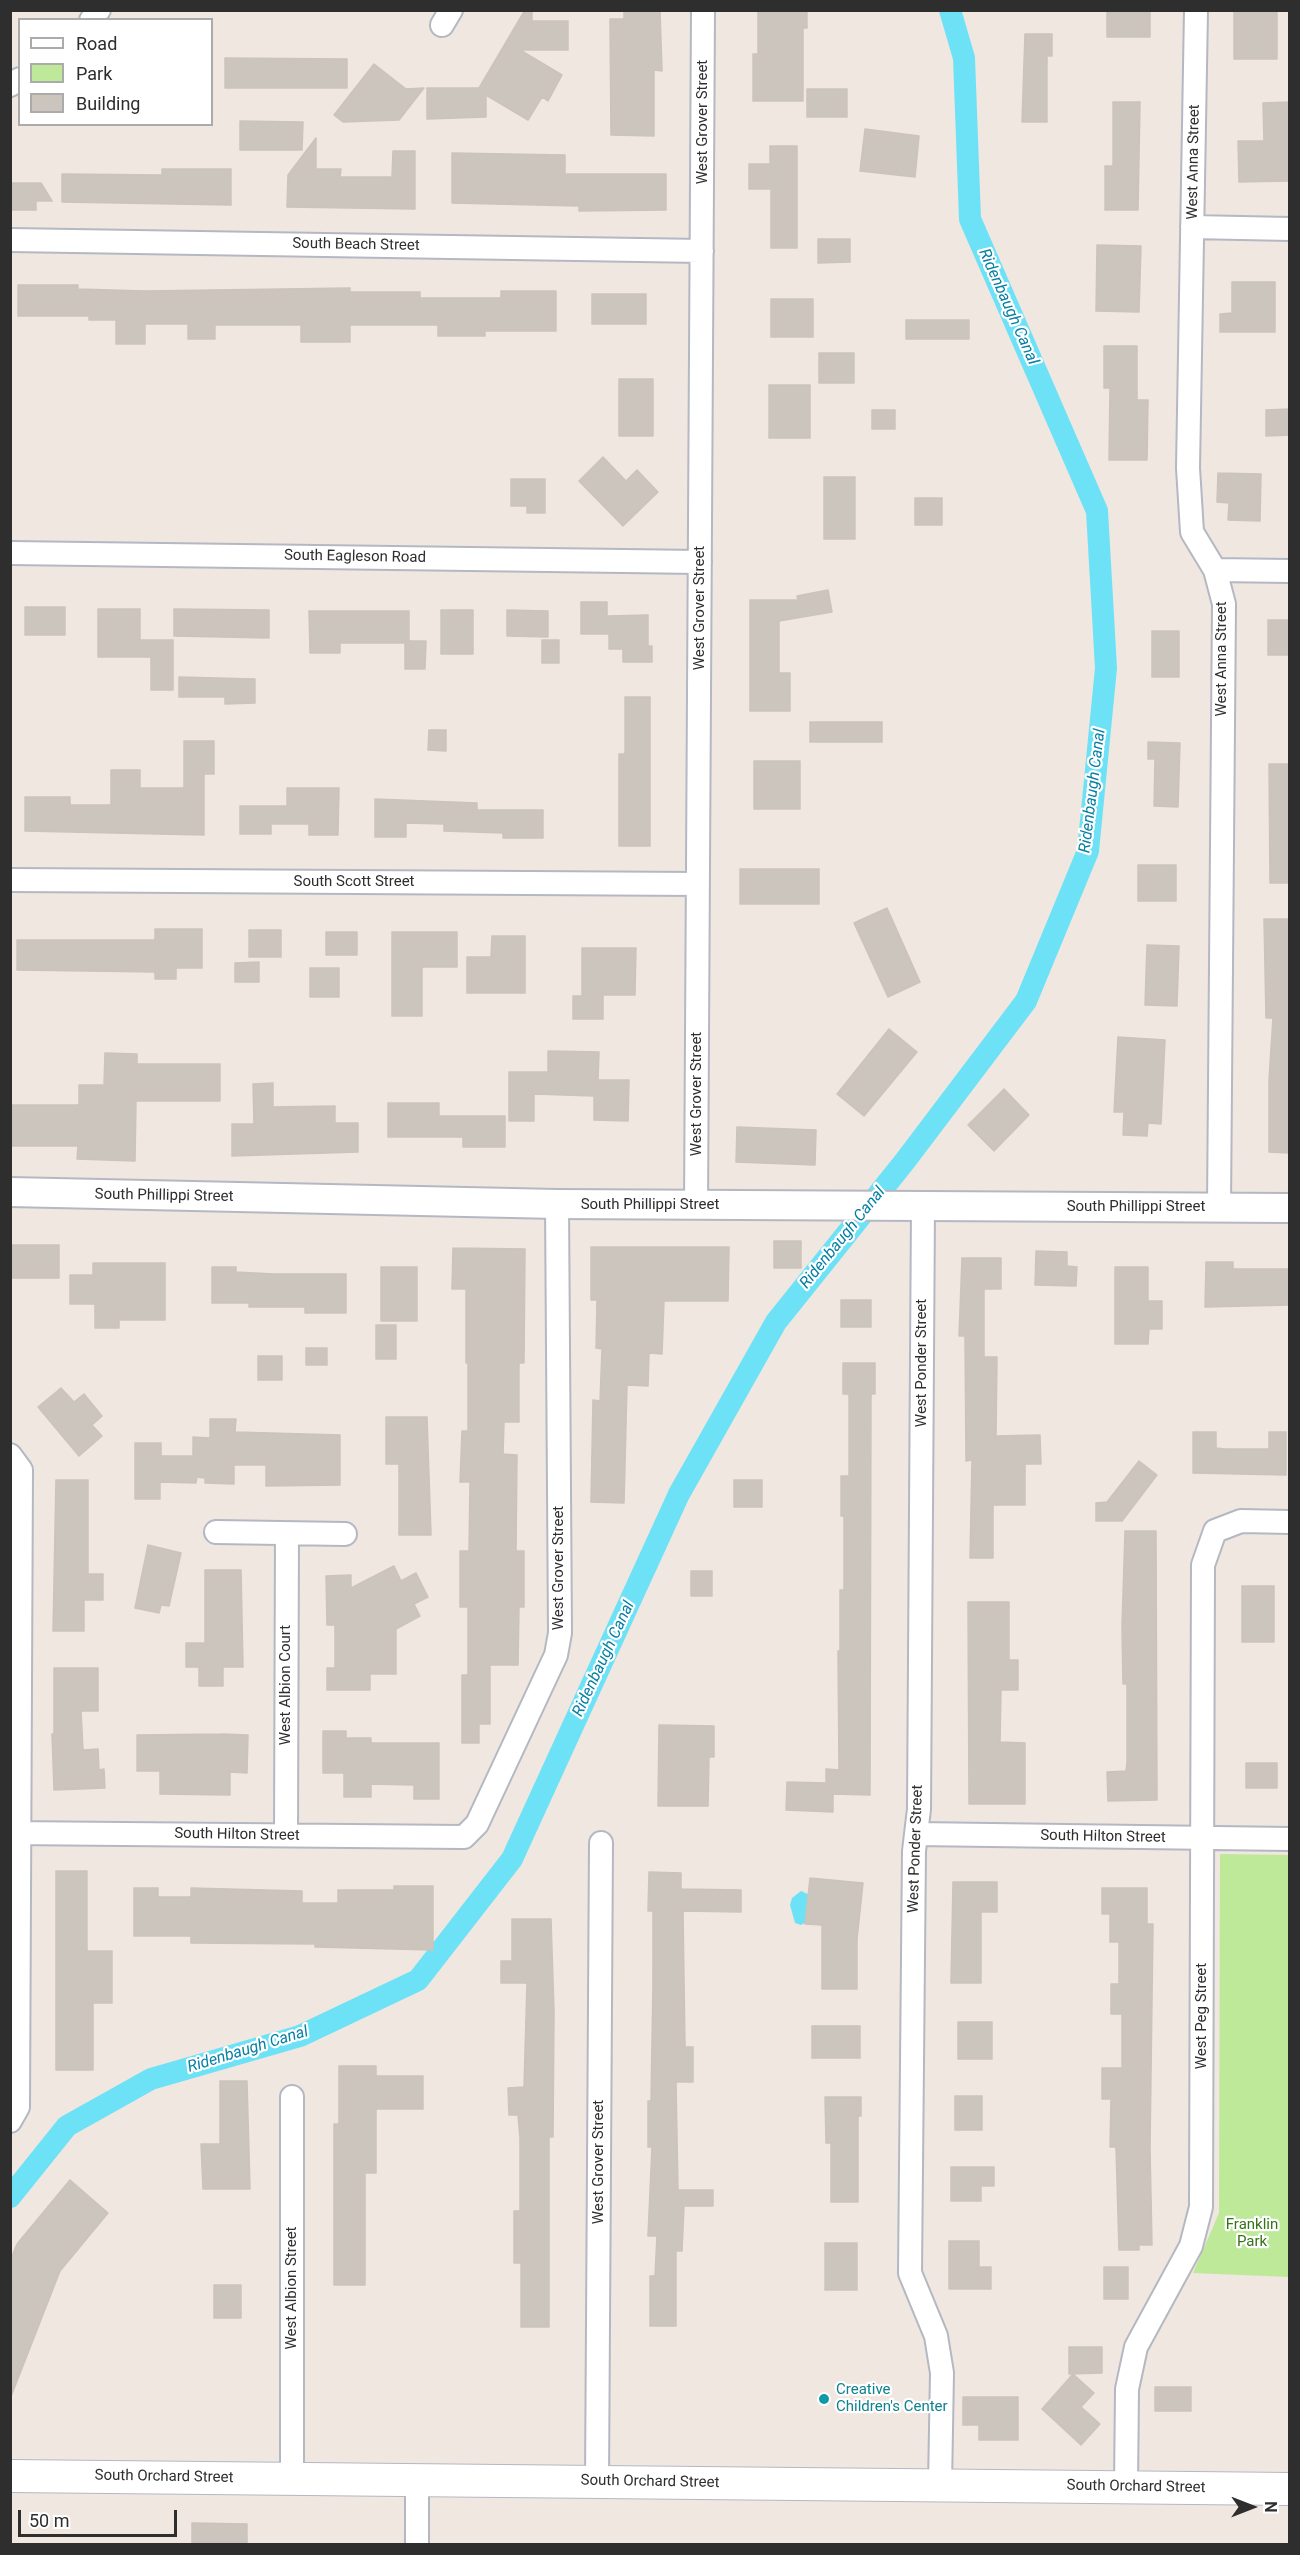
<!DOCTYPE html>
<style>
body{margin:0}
#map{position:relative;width:1300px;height:2555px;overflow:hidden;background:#f0e7e0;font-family:Roboto,sans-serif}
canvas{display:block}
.frame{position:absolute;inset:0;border:12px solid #2e2e2e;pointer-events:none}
.legend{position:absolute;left:18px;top:18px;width:195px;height:108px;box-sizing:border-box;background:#fff;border:2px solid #ababab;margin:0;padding:8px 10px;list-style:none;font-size:18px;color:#2e2e2e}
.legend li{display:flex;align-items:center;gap:12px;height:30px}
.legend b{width:30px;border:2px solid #ababab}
.north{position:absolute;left:1222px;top:2477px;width:60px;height:60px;-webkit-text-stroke:4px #fff;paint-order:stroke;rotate:90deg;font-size:16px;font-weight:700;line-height:24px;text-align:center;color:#2e2e2e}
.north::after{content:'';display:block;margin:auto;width:21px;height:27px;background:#2e2e2e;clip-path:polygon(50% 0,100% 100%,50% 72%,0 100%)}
.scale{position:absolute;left:18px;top:2510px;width:159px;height:27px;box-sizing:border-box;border:3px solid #2e2e2e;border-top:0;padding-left:8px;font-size:18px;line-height:21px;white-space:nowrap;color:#2e2e2e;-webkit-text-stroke:4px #fff;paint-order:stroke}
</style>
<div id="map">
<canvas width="1300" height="2555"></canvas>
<div class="frame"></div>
<ul class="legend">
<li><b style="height:8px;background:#fff"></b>Road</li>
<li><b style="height:16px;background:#bee999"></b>Park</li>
<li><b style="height:16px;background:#cbc5be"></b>Building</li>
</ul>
<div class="north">N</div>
<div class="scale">50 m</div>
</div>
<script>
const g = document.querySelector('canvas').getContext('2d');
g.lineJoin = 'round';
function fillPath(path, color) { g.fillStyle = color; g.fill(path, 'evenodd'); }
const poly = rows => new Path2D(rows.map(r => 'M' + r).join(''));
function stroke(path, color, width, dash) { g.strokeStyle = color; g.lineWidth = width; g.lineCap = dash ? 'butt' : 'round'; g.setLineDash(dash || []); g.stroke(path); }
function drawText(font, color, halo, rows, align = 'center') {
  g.font = font + ' Roboto,sans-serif'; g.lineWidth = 4.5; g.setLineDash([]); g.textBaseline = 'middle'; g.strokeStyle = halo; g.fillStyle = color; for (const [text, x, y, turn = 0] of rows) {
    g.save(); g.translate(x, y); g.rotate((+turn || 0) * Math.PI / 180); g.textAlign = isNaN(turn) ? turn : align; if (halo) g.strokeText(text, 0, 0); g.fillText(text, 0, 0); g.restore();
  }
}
fillPath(poly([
 [1220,1854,1289,1855,1289,2277,1193,2273,1219,2213]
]), '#bee999');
fillPath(poly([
 [801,1891,810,1895,807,1922,801,1925,795,1923,790,1905,792,1898]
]), '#6de2f7');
stroke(poly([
 [10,2197,67,2126,151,2079,300,2036,418,1980,512,1859,679,1494,776,1322,905,1161,1026,1001,1088,851,1106,668,1097,511,970,219,964,58,950,10]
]), '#6de2f7', 22);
const building = poly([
 [525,10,532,10,532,21,568,21,568,50,520,50,562,75,548,101,542,97,528,120,486,95,486,117,427,119,427,88,479,88,525,10],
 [624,10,660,10,662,71,654,70,654,136,611,135,610,19,624,19,624,10],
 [758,10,807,10,807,28,803,28,803,101,753,101,753,54,758,54,758,10],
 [1234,10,1277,10,1277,59,1234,59,1234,10],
 [1107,12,1150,12,1150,37,1107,37,1107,12],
 [1025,34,1052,34,1052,56,1047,56,1047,122,1022,122,1025,34],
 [225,58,347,59,347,88,225,88,225,58],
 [374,64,406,89,424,88,399,120,343,122,334,115,374,64],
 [807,89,847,89,847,117,807,117,807,89],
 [1113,102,1140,102,1138,210,1105,210,1105,166,1113,166,1113,102],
 [1290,102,1290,181,1239,182,1238,141,1264,141,1263,103,1290,102],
 [240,121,303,122,302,150,240,150,240,121],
 [865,129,919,136,915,177,860,171,865,129],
 [316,138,316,169,341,169,340,177,392,177,393,151,415,151,415,209,287,207,288,175,316,138],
 [770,146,797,146,797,248,771,248,771,189,749,189,749,164,770,164,770,146],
 [452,153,565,155,565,174,666,174,666,210,579,211,579,206,452,203,452,153],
 [162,169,231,169,231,205,62,202,62,174,162,175,162,169],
 [10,183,41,183,52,201,36,201,36,210,10,210,10,183],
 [818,239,850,239,850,262,818,263,818,239],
 [1097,245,1141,246,1139,312,1096,311,1097,245],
 [1232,282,1275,282,1275,332,1220,332,1220,314,1232,313,1232,282],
 [18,285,78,285,78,289,145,291,350,288,350,292,420,292,420,298,501,298,501,291,556,291,556,331,485,331,485,336,438,336,438,325,350,325,350,342,301,342,301,325,215,325,215,339,188,339,188,324,145,324,145,344,116,344,116,320,89,320,89,316,18,316,18,285],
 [592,294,646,294,646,324,592,324,592,294],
 [771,299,813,299,813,337,771,337,771,299],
 [906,320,969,320,969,339,906,339,906,320],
 [1104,346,1137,346,1137,400,1148,400,1147,460,1109,460,1110,388,1104,388,1104,346],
 [819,353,854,353,854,383,819,383,819,353],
 [619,379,653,379,653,436,619,436,619,379],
 [769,385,810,385,810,438,769,438,769,385],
 [1290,409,1290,435,1266,436,1266,410,1290,409],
 [872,410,895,410,895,429,872,429,872,410],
 [603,457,626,481,637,470,658,492,623,526,579,481,603,457],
 [1218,473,1261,474,1260,521,1228,520,1229,503,1217,502,1218,473],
 [824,477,855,477,855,539,824,539,824,477],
 [511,479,545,479,545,513,527,513,527,506,511,506,511,479],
 [915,498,942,498,942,525,915,525,915,498],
 [828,590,832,612,779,621,779,673,790,673,790,711,750,711,750,600,798,600,797,596,828,590],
 [581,602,607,602,607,616,648,615,648,646,652,646,652,662,623,662,623,649,609,649,609,634,581,634,581,602],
 [25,607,65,607,65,635,25,635,25,607],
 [98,609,140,609,140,640,173,640,173,690,151,690,151,657,98,657,98,609],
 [174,609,269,610,269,638,174,636,174,609],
 [441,610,473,610,473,654,441,654,441,610],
 [507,610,548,611,548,637,507,636,507,610],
 [309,611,409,611,409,641,426,641,425,669,405,669,405,643,340,643,340,653,310,653,309,611],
 [1268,620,1290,620,1290,655,1268,655,1268,620],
 [1152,631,1179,631,1179,677,1152,677,1152,631],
 [542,640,559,640,559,663,542,663,542,640],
 [179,677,255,679,255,703,225,704,225,697,179,697,179,677],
 [625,697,650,697,650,846,619,846,619,754,625,754,625,697],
 [810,722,882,722,882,742,810,742,810,722],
 [429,730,446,730,446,751,428,750,429,730],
 [184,741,214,741,214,774,204,774,204,835,25,831,25,797,70,797,70,805,111,805,111,770,140,770,140,788,184,788,184,741],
 [1148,742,1180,743,1178,807,1154,806,1155,759,1148,759,1148,742],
 [754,761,800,761,800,809,754,809,754,761],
 [1269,764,1290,764,1290,883,1270,883,1269,764],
 [287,788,339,788,338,835,309,835,309,824,271,824,271,834,240,834,240,806,287,806,287,788],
 [375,799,477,803,477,810,543,810,543,838,503,838,503,833,444,831,444,824,406,823,406,837,375,837,375,799],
 [1138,865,1176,865,1176,901,1138,901,1138,865],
 [740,869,819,869,819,904,740,904,740,869],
 [887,908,920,982,888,997,854,923,887,908],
 [1264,919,1290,919,1290,1153,1269,1152,1269,1080,1273,1018,1266,1018,1264,919],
 [155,929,202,929,202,968,176,968,176,979,155,979,155,972,17,970,17,940,155,940,155,929],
 [249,930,281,930,281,957,249,957,249,930],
 [326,932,357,932,357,955,326,955,326,932],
 [392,932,457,932,457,967,422,967,422,1016,392,1016,392,932],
 [492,936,525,936,525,993,467,993,467,957,491,957,492,936],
 [1147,945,1179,946,1177,1006,1145,1005,1147,945],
 [582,948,636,948,635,995,603,995,603,1019,573,1019,573,996,582,996,582,948],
 [259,962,259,982,235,982,235,963,259,962],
 [310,968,339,968,339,997,310,997,310,968],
 [889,1029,917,1052,864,1116,837,1094,889,1029],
 [1118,1037,1165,1040,1161,1124,1148,1123,1147,1136,1123,1135,1124,1112,1114,1112,1118,1037],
 [548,1051,599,1052,598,1080,629,1080,628,1121,594,1120,594,1096,534,1094,534,1121,509,1121,509,1072,548,1072,548,1051],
 [105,1053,137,1054,137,1064,220,1064,220,1101,136,1101,135,1161,77,1159,78,1146,10,1146,10,1105,79,1105,79,1085,104,1085,105,1053],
 [273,1083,273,1107,335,1106,335,1123,358,1123,358,1152,232,1156,232,1124,254,1124,253,1084,273,1083],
 [1004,1089,1029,1115,994,1151,968,1125,1004,1089],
 [388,1103,439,1103,439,1116,505,1116,505,1147,463,1147,463,1137,388,1137,388,1103],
 [737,1127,816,1130,815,1165,736,1162,737,1127],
 [774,1241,801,1241,801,1268,774,1268,774,1241],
 [10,1245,59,1245,59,1278,10,1278,10,1245],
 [591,1247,729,1247,728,1301,664,1301,662,1354,649,1353,648,1386,627,1385,624,1503,591,1502,593,1400,600,1401,602,1349,596,1348,597,1300,591,1300,591,1247],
 [453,1248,525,1249,524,1363,519,1363,519,1422,504,1422,503,1454,517,1455,516,1551,524,1551,524,1607,519,1607,518,1665,490,1665,490,1724,479,1724,479,1743,462,1743,462,1675,468,1675,468,1607,460,1607,460,1551,469,1551,470,1482,460,1482,462,1431,468,1431,468,1363,466,1363,466,1289,452,1289,453,1248],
 [1036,1251,1067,1252,1067,1266,1077,1267,1076,1286,1035,1285,1036,1251],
 [962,1258,1001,1258,1001,1289,984,1289,984,1357,997,1357,996,1436,1040,1435,1041,1464,1025,1464,1025,1505,993,1505,993,1558,970,1558,972,1460,966,1461,965,1336,959,1336,962,1258],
 [1206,1262,1233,1262,1233,1269,1290,1269,1290,1305,1205,1307,1206,1262],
 [93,1263,165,1263,165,1320,119,1320,119,1328,95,1328,95,1304,70,1304,70,1275,93,1275,93,1263],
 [212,1267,236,1267,236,1272,274,1274,346,1274,346,1313,305,1313,305,1307,249,1307,249,1303,212,1303,212,1267],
 [381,1267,417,1267,417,1321,381,1321,381,1267],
 [1115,1267,1148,1267,1148,1301,1162,1301,1162,1329,1149,1329,1148,1344,1115,1344,1115,1267],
 [841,1300,871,1300,871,1327,841,1327,841,1300],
 [376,1325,396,1325,396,1359,376,1359,376,1325],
 [306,1348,327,1348,327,1365,306,1365,306,1348],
 [258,1356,282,1356,282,1380,258,1380,258,1356],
 [843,1363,875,1363,875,1394,871,1394,870,1795,833,1794,833,1812,786,1810,787,1782,826,1783,826,1769,839,1770,838,1651,840,1651,840,1590,844,1590,844,1516,841,1516,841,1476,849,1476,849,1394,843,1394,843,1363],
 [61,1388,74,1402,84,1394,102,1416,92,1425,102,1436,79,1456,38,1407,61,1388],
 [386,1417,427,1417,431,1535,399,1535,399,1464,386,1464,386,1417],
 [210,1419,236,1419,235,1432,340,1435,340,1485,266,1486,266,1465,234,1465,234,1484,205,1483,205,1478,197,1477,196,1483,160,1482,160,1499,135,1499,135,1443,161,1443,161,1456,193,1456,193,1437,210,1438,210,1419],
 [1193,1432,1216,1432,1216,1448,1225,1449,1269,1449,1269,1432,1286,1432,1286,1475,1193,1473,1193,1432],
 [1139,1461,1157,1475,1122,1521,1096,1521,1096,1503,1107,1502,1139,1461],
 [56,1480,88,1480,88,1574,103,1574,103,1600,84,1600,84,1631,53,1631,56,1480],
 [734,1480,762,1480,762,1507,734,1507,734,1480],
 [1125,1531,1156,1531,1157,1800,1108,1801,1107,1772,1126,1771,1127,1763,1127,1684,1123,1684,1122,1626,1125,1531],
 [148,1545,181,1553,169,1606,161,1605,159,1613,135,1608,148,1545],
 [394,1566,401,1581,416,1573,428,1597,414,1604,420,1616,396,1629,396,1674,370,1674,370,1690,327,1690,327,1668,335,1668,335,1625,327,1625,326,1576,351,1575,351,1588,394,1566],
 [205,1570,241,1570,243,1667,223,1667,223,1686,199,1686,199,1667,186,1667,186,1643,205,1643,205,1570],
 [691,1571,712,1571,712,1596,691,1596,691,1571],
 [1242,1586,1274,1586,1274,1642,1242,1642,1242,1586],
 [968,1602,1009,1602,1009,1660,1018,1660,1018,1690,1001,1690,1000,1742,1025,1743,1025,1804,969,1804,968,1602],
 [54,1668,98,1668,98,1711,81,1711,83,1750,98,1749,99,1770,104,1769,105,1788,54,1790,52,1734,54,1734,54,1668],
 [659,1725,714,1726,714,1757,709,1757,708,1806,658,1806,659,1725],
 [323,1731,346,1731,346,1738,371,1738,371,1743,439,1743,439,1799,414,1799,414,1785,371,1784,371,1797,344,1797,344,1773,323,1773,323,1731],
 [222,1734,248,1735,247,1773,230,1772,230,1795,160,1794,160,1771,137,1771,137,1735,222,1734],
 [1246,1763,1277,1763,1277,1788,1246,1788,1246,1763],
 [56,1871,87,1871,87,1951,112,1951,112,2003,93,2003,93,2070,56,2070,56,1871],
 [649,1872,681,1873,681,1889,741,1890,741,1912,683,1911,685,2047,693,2047,693,2082,676,2082,678,2190,713,2190,713,2206,684,2206,682,2251,676,2251,676,2326,650,2326,650,2276,655,2276,657,2236,648,2236,652,2147,648,2147,648,2101,651,2101,653,1985,653,1911,648,1911,649,1872],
 [810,1878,863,1883,857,1939,857,1989,822,1989,822,1925,805,1924,810,1878],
 [953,1882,997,1882,997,1912,981,1912,981,1983,951,1983,953,1882],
 [394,1886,433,1886,433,1950,315,1947,315,1944,191,1943,191,1936,134,1936,134,1888,158,1888,158,1897,191,1897,191,1888,302,1891,302,1903,338,1903,338,1890,394,1890,394,1886],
 [1102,1888,1147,1888,1147,1924,1153,1924,1150,2148,1152,2245,1139,2245,1139,2250,1119,2250,1116,2147,1110,2147,1111,2099,1102,2099,1102,2068,1122,2068,1122,2014,1111,2014,1111,1984,1119,1984,1119,1942,1110,1942,1110,1914,1102,1914,1102,1888],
 [512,1919,551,1919,554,2012,553,2137,549,2137,549,2327,521,2327,521,2263,514,2263,514,2211,520,2211,520,2138,518,2115,509,2115,508,2088,524,2087,527,1983,501,1983,501,1961,512,1961,512,1919],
 [958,2022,992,2022,992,2059,958,2059,958,2022],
 [812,2026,860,2026,860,2058,812,2058,812,2026],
 [339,2066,376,2066,376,2076,423,2076,423,2109,376,2109,376,2173,365,2173,365,2285,334,2285,334,2124,339,2124,339,2066],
 [220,2081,247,2081,250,2189,203,2189,201,2144,220,2144,220,2081],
 [955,2096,982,2096,982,2130,955,2130,955,2096],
 [825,2097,861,2097,861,2116,858,2116,858,2202,831,2202,831,2143,826,2143,825,2097],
 [951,2167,994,2167,994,2186,981,2186,981,2201,951,2201,951,2167],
 [70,2180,108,2213,60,2271,10,2399,10,2261,17,2244,70,2180],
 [949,2241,979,2241,979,2267,991,2267,991,2289,949,2289,949,2241],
 [825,2243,857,2243,857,2290,825,2290,825,2243],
 [1104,2267,1128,2267,1128,2299,1104,2299,1104,2267],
 [214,2285,241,2285,241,2318,214,2318,214,2285],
 [1069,2347,1102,2347,1102,2373,1069,2374,1069,2347],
 [1073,2374,1094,2393,1081,2407,1100,2424,1081,2445,1042,2409,1073,2374],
 [1155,2387,1191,2387,1191,2411,1155,2411,1155,2387],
 [963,2397,1018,2397,1018,2440,979,2440,979,2425,963,2425,963,2397],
 [192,2523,247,2524,247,2544,192,2544,192,2523]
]);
fillPath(building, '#cbc5be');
stroke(building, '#ccc3b9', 1.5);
const minor = poly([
 [1196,10,1188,468,1192,532,1215,570,1224,604,1219,1206],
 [91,20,99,10],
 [442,25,451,10],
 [10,85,20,79],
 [1192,227,1290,229],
 [10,240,702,251],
 [10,553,700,562],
 [1215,570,1290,571],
 [10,880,698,884],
 [696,1205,703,10],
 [923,1207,919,1809,914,1851,910,2273,936,2336,942,2373,940,2485],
 [10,1455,21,1470,18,2107,10,2121],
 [216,1532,345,1534],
 [10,1833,464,1837,477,1824,556,1655,560,1633,557,1204],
 [916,1834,1290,1839],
 [286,1835,287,1534],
 [292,2478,292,2097],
 [597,2482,601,1843],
 [1126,2487,1127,2389,1136,2347,1191,2246,1201,2207,1203,1565,1215,1531,1241,1521,1290,1522],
 [417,2544,417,2480]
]);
const tertiary = poly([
 [10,1192,557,1204,1290,1208]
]);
const secondary = poly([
 [10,2476,1290,2489]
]);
stroke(minor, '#b4b8c2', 26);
stroke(tertiary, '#b4b8c2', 32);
stroke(secondary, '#b4b8c2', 34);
stroke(minor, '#fff', 22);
stroke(tertiary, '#fff', 28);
stroke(secondary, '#fff', 32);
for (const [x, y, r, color] of [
 [824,2399,6,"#0f9aa8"]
]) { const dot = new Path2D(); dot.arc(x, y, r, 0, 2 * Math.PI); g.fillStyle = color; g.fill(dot); stroke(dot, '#fff', 2); }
drawText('15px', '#2e2e2e', '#fff', [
 ["West Grover Street",703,122,-90],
 ["West Anna Street",1194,162,-89],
 ["South Beach Street",356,245,1],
 ["South Eagleson Road",355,557,1],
 ["West Grover Street",700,608,-90],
 ["West Anna Street",1222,659,-90],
 ["South Scott Street",354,882],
 ["West Grover Street",697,1094,-90],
 ["South Phillippi Street",164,1196,1],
 ["South Phillippi Street",650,1205],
 ["South Phillippi Street",1136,1207],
 ["West Ponder Street",922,1363,-90],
 ["West Grover Street",559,1568,-90],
 ["West Albion Court",286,1685,-90],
 ["South Hilton Street",237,1835,1],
 ["South Hilton Street",1103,1837,1],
 ["West Ponder Street",916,1849,-88],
 ["West Peg Street",1202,2016,-90],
 ["West Grover Street",599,2162,-90],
 ["West Albion Street",292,2288,-90],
 ["South Orchard Street",164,2477,1],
 ["South Orchard Street",650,2482,1],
 ["South Orchard Street",1136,2487,1]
]);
drawText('15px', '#347316', '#fff', [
 ["Franklin",1252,2225],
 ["Park",1252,2242]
]);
drawText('15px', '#0d838f', '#fff', [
 ["Creative",836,2390],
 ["Children's Center",836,2407]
], 'left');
drawText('italic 16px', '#057fa4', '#fff', [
 ["Ridenbaugh Canal",1008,307,66],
 ["Ridenbaugh Canal",1093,791,-83],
 ["Ridenbaugh Canal",843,1238,-51],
 ["Ridenbaugh Canal",604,1659,-65],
 ["Ridenbaugh Canal",248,2050,-17]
]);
</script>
